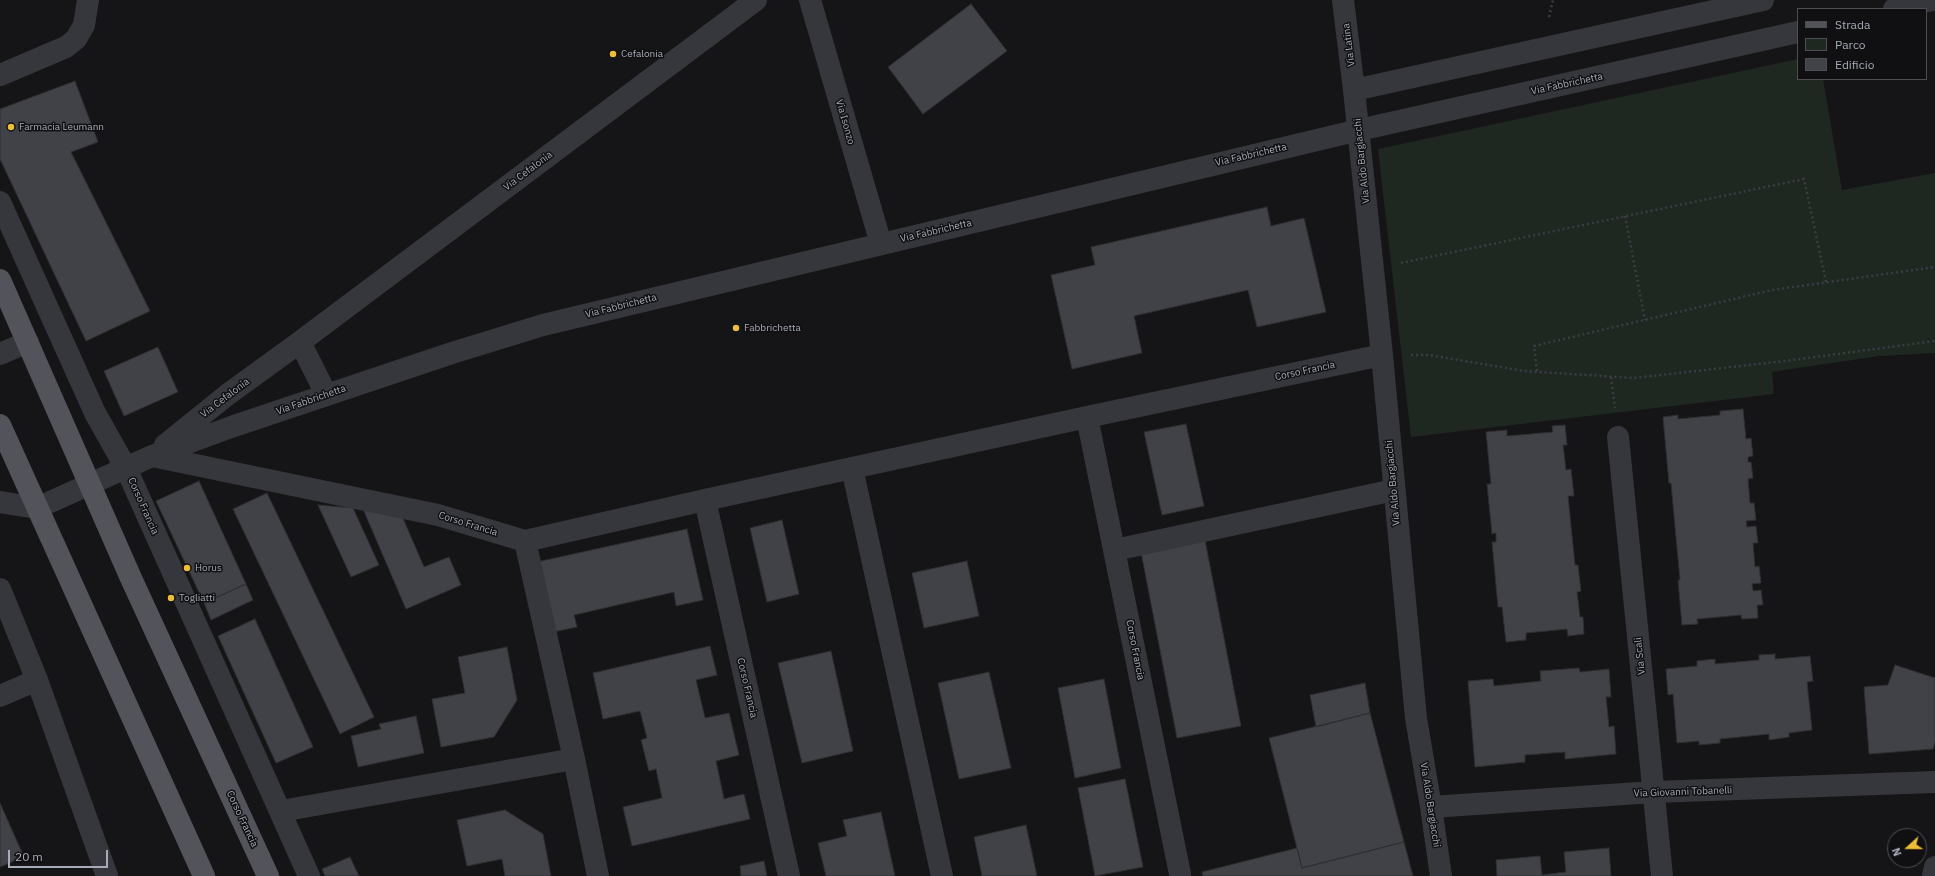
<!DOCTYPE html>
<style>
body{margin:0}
#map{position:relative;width:1935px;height:876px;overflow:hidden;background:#151517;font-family:"IBM Plex Sans",sans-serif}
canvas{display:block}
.legend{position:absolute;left:1797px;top:8px;width:130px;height:72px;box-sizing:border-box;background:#101012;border:1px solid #4c4e54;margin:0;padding:5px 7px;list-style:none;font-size:12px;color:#a7abb7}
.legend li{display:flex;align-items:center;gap:8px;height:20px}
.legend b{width:20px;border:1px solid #4c4e54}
.north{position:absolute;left:1887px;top:828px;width:40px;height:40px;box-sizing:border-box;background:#101012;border:1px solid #4c4e54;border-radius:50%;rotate:249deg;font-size:11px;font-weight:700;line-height:16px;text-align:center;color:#a7abb7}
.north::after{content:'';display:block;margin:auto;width:14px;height:18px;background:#efbe35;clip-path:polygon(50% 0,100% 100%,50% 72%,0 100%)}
.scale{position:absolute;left:8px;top:850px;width:100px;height:18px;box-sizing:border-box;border:2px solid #a7abb7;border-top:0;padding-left:5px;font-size:12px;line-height:14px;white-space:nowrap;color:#a7abb7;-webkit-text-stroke:3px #101012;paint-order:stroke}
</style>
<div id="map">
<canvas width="1935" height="876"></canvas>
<ul class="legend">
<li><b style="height:5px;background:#52535b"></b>Strada</li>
<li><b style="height:11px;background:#1f2721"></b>Parco</li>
<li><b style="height:11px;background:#414247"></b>Edificio</li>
</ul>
<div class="north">N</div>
<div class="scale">20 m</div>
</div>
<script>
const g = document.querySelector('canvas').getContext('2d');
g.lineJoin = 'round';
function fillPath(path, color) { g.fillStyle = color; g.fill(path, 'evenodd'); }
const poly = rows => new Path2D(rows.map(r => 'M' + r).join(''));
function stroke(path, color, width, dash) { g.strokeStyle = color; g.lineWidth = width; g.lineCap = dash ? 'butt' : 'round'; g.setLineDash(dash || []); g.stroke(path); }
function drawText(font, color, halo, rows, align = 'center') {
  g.font = font + ' "IBM Plex Sans",sans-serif'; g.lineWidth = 3; g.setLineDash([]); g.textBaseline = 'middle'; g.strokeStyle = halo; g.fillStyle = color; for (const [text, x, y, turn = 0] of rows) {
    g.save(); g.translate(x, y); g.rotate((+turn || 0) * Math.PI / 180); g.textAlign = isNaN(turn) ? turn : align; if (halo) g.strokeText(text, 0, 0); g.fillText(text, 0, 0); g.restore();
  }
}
fillPath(poly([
 [1798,59,1798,79,1823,79,1842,190,1935,173,1935,353,1879,356,1772,372,1774,394,1411,437,1378,149]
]), '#1f2721');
const building = poly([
 [971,4,1007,51,923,114,888,67,971,4],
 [75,81,98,142,71,152,150,311,86,341,0,159,0,109,75,81],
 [1267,207,1271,226,1304,218,1326,312,1257,327,1248,290,1134,316,1142,353,1072,369,1051,275,1095,265,1091,247,1267,207],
 [158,347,178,392,124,416,104,371,158,347],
 [1743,409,1746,439,1751,438,1753,456,1748,457,1748,462,1751,462,1753,478,1748,479,1750,503,1754,503,1756,520,1746,521,1747,527,1756,526,1758,543,1753,543,1755,567,1759,566,1761,583,1752,584,1753,591,1761,590,1763,605,1757,605,1758,618,1742,619,1741,615,1697,619,1698,624,1682,625,1678,580,1680,580,1671,483,1669,483,1663,417,1678,415,1678,419,1720,415,1720,411,1743,409],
 [1186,424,1204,506,1162,515,1144,432,1186,424],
 [1565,425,1567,445,1563,445,1566,470,1571,469,1574,496,1568,496,1575,565,1578,565,1581,591,1577,592,1580,617,1583,617,1584,634,1568,636,1567,629,1526,633,1526,640,1506,642,1502,607,1498,607,1492,542,1496,542,1496,533,1492,534,1487,484,1491,484,1486,432,1507,430,1507,436,1553,432,1552,426,1565,425],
 [199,481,246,584,204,603,156,501,199,481],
 [267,493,374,717,340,734,233,509,267,493],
 [318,505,353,508,379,565,351,577,318,505],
 [363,509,402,516,424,567,449,557,461,585,406,609,363,509],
 [782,520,799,594,767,602,750,528,782,520],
 [687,529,703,600,676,606,674,592,574,615,577,627,553,632,537,562,687,529],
 [1205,540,1241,726,1177,738,1141,552,1205,540],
 [967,561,979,616,924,628,912,573,967,561],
 [246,584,253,600,211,620,204,603,246,584],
 [255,619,313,747,276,763,218,636,255,619],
 [710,646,717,675,696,680,705,718,729,713,739,755,716,761,724,799,744,794,750,819,632,846,623,807,662,798,656,769,649,771,641,740,647,738,640,711,603,719,593,673,710,646],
 [507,647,517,700,494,737,441,747,432,699,465,693,458,657,507,647],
 [831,651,853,751,802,763,778,663,831,651],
 [1775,654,1775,659,1810,656,1813,681,1807,682,1812,730,1789,733,1789,737,1769,740,1769,734,1720,739,1720,743,1699,745,1699,741,1677,743,1673,694,1668,695,1666,669,1697,666,1697,661,1715,659,1715,664,1759,660,1759,655,1775,654],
 [1895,665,1935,678,1935,742,1933,749,1869,754,1864,687,1888,685,1895,665],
 [1579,668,1580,672,1609,669,1611,697,1606,697,1609,727,1614,726,1616,754,1565,759,1565,752,1525,755,1525,762,1475,767,1468,681,1493,679,1494,686,1541,681,1540,671,1579,668],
 [989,672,1011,768,959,779,938,683,989,672],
 [1104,679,1121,768,1075,778,1058,688,1104,679],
 [1365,683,1370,713,1316,727,1310,695,1365,683],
 [1370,713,1404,842,1302,868,1269,738,1370,713],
 [416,716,424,753,358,767,351,736,381,729,379,724,416,716],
 [1125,779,1143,867,1095,876,1078,788,1125,779],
 [0,803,24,857,0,867,0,803],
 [505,810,543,834,551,876,505,876,502,859,467,866,457,820,505,810],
 [881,812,895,876,826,876,818,843,847,836,843,820,881,812],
 [1026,825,1037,876,982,876,974,837,1026,825],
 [1404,842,1413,876,1203,876,1202,872,1297,848,1302,868,1404,842],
 [1609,848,1611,876,1497,876,1496,860,1540,856,1542,875,1566,872,1564,852,1609,848],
 [350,857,359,876,325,876,322,869,350,857],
 [764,861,767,876,741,876,740,866,764,861]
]);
fillPath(building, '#414247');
stroke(building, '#2f2f33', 1);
stroke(poly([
 [1549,17,1553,0],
 [1625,216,1645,320],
 [1401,263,1804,179,1826,282],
 [1411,355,1429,355,1524,371,1634,378,1785,361,1935,341],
 [1537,371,1534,346,1772,290,1935,267],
 [1611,377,1615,408]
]), '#3c3d43', 2.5, [2, 3]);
stroke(poly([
 [152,456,438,515,525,541,574,759,598,876],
 [852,468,942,876],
 [705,500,789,876],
 [1115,550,1394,490],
 [281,811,574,759]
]), '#36373c', 22);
stroke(poly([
 [810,0,881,244],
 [0,75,66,47,76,39,84,25,88,0],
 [1354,90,1382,355,1416,718,1431,807,1441,876],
 [0,202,95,413,126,468,309,876],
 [300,342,326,394],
 [1618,437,1662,876],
 [525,541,705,500,1087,417],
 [0,589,37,680,107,876],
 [0,696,37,680],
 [1431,807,1654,792,1935,782],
 [1180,874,1087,417,1382,355],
 [1933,876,1935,867]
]), '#36373c', 22);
stroke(poly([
 [1343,0,1354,90,1763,0],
 [1894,9,1932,0],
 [0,354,28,342],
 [165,445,227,395,300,342,756,0],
 [0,502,37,508,152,456,234,426,452,353,543,325,1359,130,1798,32]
]), '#36373c', 22);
stroke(poly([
 [0,280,130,576,268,876],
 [0,425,204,876]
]), '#52535b', 22);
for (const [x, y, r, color] of [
 [613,54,4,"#efbe35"],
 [11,127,4,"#efbe35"],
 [736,328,4,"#efbe35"],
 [187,568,4,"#efbe35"],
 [171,598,4,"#efbe35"]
]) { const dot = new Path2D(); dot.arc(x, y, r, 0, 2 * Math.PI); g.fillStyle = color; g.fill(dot); stroke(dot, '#101012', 1.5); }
drawText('10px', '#a7abb7', '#101012', [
 ["Via Latina",1349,45,-97],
 ["Via Fabbrichetta",1567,84,-12],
 ["Via Isonzo",845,122,74],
 ["Via Fabbrichetta",1251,155,-13],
 ["Via Aldo Bargiacchi",1362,161,-96],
 ["Via Cefalonia",528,171,-37],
 ["Via Fabbrichetta",936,231,-13],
 ["Via Fabbrichetta",621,306,-14],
 ["Corso Francia",1305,371,-12],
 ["Via Cefalonia",225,398,-37],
 ["Via Fabbrichetta",311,400,-19],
 ["Via Aldo Bargiacchi",1393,483,-95],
 ["Corso Francia",143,506,66],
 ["Corso Francia",468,524,17],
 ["Corso Francia",1135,650,79],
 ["Via Scali",1640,656,-96],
 ["Corso Francia",747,688,77],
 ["Via Giovanni Tobanelli",1683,792,-2],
 ["Via Aldo Bargiacchi",1430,805,81],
 ["Corso Francia",242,819,65]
]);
drawText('10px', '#a7abb7', '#101012', [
 ["Cefalonia",621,54],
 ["Farmacia Leumann",19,127],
 ["Fabbrichetta",744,328],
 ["Horus",195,568],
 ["Togliatti",179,598]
], 'left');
</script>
